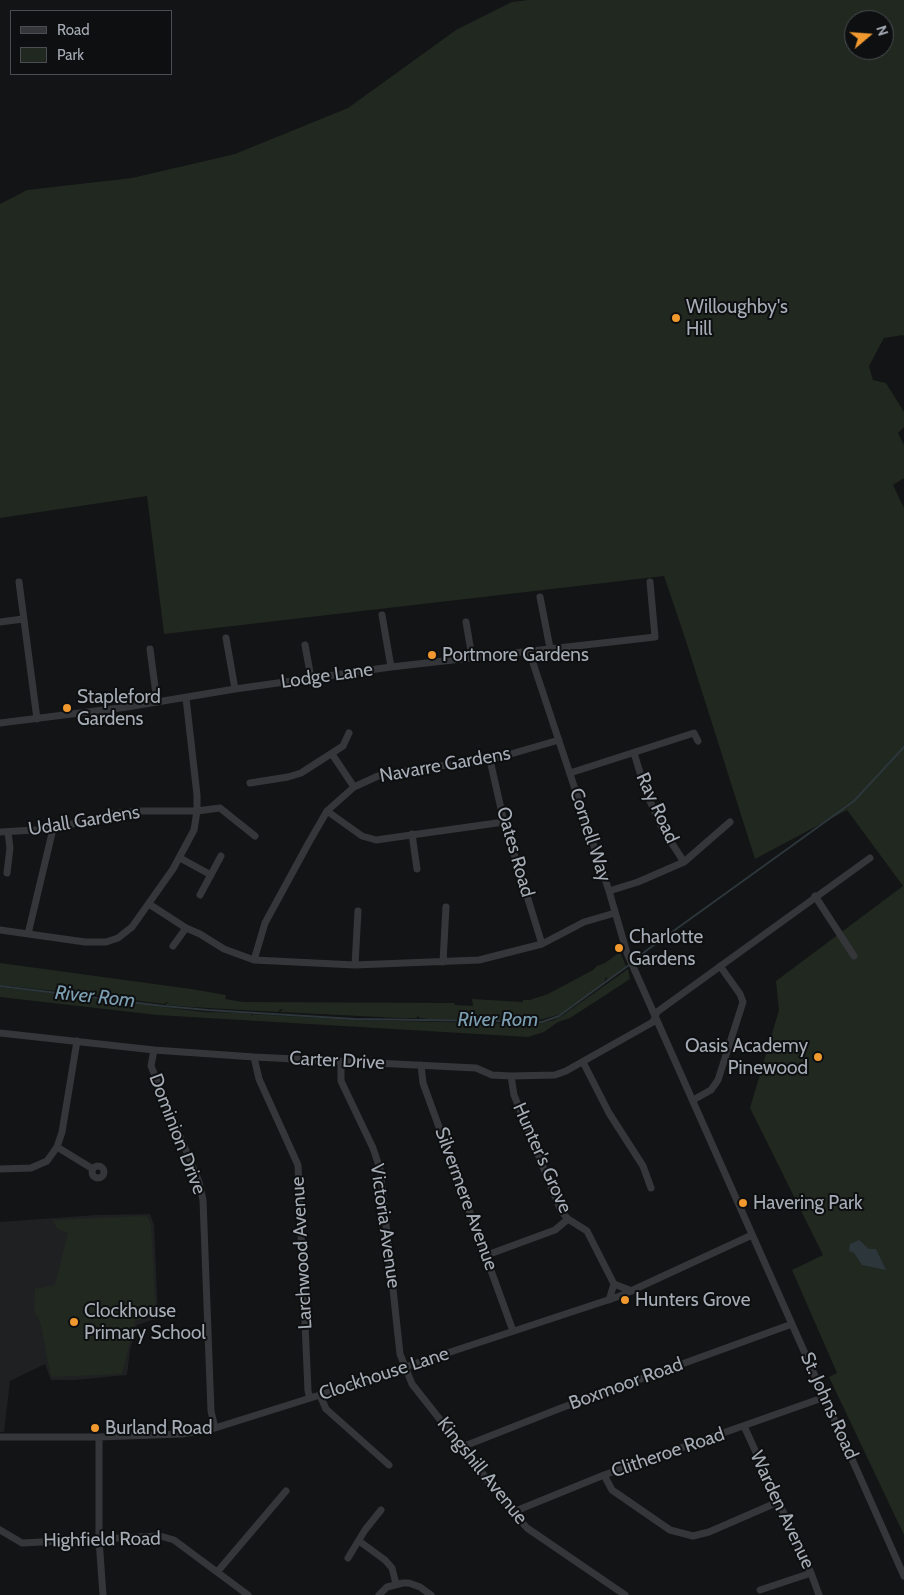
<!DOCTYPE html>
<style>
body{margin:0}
#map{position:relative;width:904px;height:1595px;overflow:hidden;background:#131415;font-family:Cabin,sans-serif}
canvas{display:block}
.legend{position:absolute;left:10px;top:10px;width:162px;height:65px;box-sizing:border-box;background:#0e0f10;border:1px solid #4a4e52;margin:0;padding:6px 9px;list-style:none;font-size:15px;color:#a5acb5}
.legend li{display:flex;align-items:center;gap:10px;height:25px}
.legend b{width:25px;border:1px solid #4a4e52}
.north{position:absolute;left:844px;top:10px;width:50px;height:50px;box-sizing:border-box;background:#0e0f10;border:1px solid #4a4e52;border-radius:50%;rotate:72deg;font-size:14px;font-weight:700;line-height:20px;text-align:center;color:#a5acb5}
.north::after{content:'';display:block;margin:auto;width:18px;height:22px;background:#f1992f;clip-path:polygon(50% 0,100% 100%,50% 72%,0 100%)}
</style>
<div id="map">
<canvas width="904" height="1595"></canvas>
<ul class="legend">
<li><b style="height:6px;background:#34363a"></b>Road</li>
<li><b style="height:14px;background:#202820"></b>Park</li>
</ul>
<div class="north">N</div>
</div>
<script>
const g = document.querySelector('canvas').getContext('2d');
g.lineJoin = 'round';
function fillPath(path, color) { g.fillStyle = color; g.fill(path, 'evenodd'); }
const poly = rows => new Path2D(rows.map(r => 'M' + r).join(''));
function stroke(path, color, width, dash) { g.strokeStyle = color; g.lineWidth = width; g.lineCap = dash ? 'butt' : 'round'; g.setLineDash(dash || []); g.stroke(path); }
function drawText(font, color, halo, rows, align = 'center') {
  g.font = font + ' Cabin,sans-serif'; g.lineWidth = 4; g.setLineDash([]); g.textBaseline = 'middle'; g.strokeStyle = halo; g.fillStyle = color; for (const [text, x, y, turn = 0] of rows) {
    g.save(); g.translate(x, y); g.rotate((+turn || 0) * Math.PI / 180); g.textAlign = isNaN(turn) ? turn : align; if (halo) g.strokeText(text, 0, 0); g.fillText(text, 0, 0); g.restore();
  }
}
fillPath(poly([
 [150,1214,154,1225,158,1318,137,1325,130,1350,127,1375,75,1380,51,1380,45,1364,10,1381,4,1432,0,1432,0,1222,96,1215]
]), '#1f2022');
fillPath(poly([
 [528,0,904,0,904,337,903,335,884,338,869,366,873,380,886,383,904,412,904,427,898,433,904,445,904,478,893,485,904,508,904,1535,829,1377,837,1373,792,1270,823,1255,750,1108,779,1010,776,981,903,886,847,810,755,859,684,635,664,576,164,634,147,496,0,518,0,204,27,190,132,178,235,154,348,108,456,30,512,2],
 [854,20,884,20,884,50,854,50],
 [620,952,626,966,606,982,607,977,606,977,604,983,561,1014,536,1021,428,1019,419,1018,418,1016,416,1018,399,1018,280,1012,283,1009,281,1009,278,1012,191,1007,165,1005,168,1002,167,1002,164,1004,85,994,87,991,83,994,0,985,0,963,191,989,226,995,225,999,243,1002,454,1003,455,1005,473,1006,472,999,523,1002,523,1000,530,1000,548,994,593,970,597,966,605,963],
 [628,969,630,979,604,996,570,1018,558,1022,544,1032,528,1037,157,1015,0,997,0,987,78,996,79,998,79,997,144,1004,162,1007,204,1012,245,1013,251,1014,253,1016,253,1014,355,1020,537,1024,554,1020,563,1015],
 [147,1216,151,1225,156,1315,135,1321,122,1374,51,1377,40,1321,34,1311,35,1289,55,1285,68,1233,57,1229,53,1220]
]), '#202820');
fillPath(poly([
 [859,1240,869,1249,876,1249,886,1270,862,1265,854,1253,849,1251,850,1244]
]), '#2c363b');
stroke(poly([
 [633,962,647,950,854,801,904,747],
 [0,986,163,1006,208,1010,354,1019,497,1021,525,1023,542,1022,559,1016,629,965]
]), '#2c363b', 2);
stroke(poly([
 [19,582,37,719],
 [540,597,550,648],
 [382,615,391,667],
 [0,622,23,619],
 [466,622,472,657],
 [226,638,235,689],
 [305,645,311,678],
 [150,649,157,702],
 [529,651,609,891,627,953,904,1576],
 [0,723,127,707,235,689,391,667,655,637,650,582],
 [634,753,646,792,662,828,684,862],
 [332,754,354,787],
 [490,760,504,822,542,944],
 [570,773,694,733,698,741],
 [250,783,288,777,301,773,343,746,349,733],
 [327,811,362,836,376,840,504,822],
 [0,832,53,829,111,814,140,811,197,811,220,808,255,836],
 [412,834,417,869],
 [180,858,211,875],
 [7,873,10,848,8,832],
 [609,891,638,882,684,862,730,822],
 [200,895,221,856],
 [815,896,854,956],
 [149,904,186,928,200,934,224,949,254,960,355,965,479,960,542,944,584,922,615,913],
 [0,930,85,942,106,942,118,938,132,927,173,869,194,830,197,811,197,795,186,698],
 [28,934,53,829],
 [173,946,186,928],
 [254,960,265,923,308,844,327,811,354,787,378,776,422,768,490,760,559,740],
 [443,962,446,907],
 [355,965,358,911],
 [0,1033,154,1050,254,1057,476,1068,492,1075,511,1076,555,1075,566,1071,653,1022,657,1012,870,858],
 [154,1050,151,1066,199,1182,203,1200,211,1411,215,1428],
 [254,1057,259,1079,298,1165,308,1391,310,1398],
 [341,1062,341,1081,373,1148,380,1169,400,1354,412,1384,513,1512,527,1528,625,1595],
 [583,1062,609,1113,643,1166,651,1188],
 [421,1065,423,1083,513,1331],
 [511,1076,514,1095,561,1211,568,1219,587,1231,614,1284],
 [693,1100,711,1090,718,1080,743,1002,740,994,720,966],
 [57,1147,93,1169],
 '92 1172a6 6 0 1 1 12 0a6 6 0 1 1-12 0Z',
 [0,1169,31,1168,47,1161,57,1147,62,1132,77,1041],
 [487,1255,555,1230,568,1219],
 [614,1284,632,1291],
 [609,1300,614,1284],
 [320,1395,326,1409,389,1465],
 [744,1426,811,1573,819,1595],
 [0,1437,99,1437,182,1434,215,1428,320,1395,620,1296,752,1235],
 [99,1437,99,1539,103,1595],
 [462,1447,561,1408,792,1324],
 [604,1475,612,1490,670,1530,693,1536,709,1532,778,1502],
 [513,1512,604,1475,825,1397],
 [0,1530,22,1543,160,1536,174,1540,248,1595],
 [359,1541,385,1560,392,1568,396,1584],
 [348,1558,365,1530,381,1510],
 [218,1571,286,1491],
 [760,1590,811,1573],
 [379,1595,387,1587,403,1583,409,1583,420,1587,431,1595]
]), '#34363a', 7);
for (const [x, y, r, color] of [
 [676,318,5,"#f1992f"],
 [432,655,5,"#f1992f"],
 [67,708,5,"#f1992f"],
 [619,948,5,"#f1992f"],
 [818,1057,5,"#f1992f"],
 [743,1203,5,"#f1992f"],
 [625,1300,5,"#f1992f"],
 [74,1322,5,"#f1992f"],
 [95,1428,5,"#f1992f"]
]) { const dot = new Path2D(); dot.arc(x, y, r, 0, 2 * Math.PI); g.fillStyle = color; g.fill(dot); stroke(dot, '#0e0f10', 2); }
drawText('19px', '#a5acb5', '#0e0f10', [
 ["Willoughby's",686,307],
 ["Hill",686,329],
 ["Portmore Gardens",442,655],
 ["Stapleford",77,697],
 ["Gardens",77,719],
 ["Charlotte",629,937],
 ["Gardens",629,959],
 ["Oasis Academy",808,1046,"right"],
 ["Pinewood",808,1068,"right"],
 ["Havering Park",753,1203],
 ["Hunters Grove",635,1300],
 ["Clockhouse",84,1311],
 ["Primary School",84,1333],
 ["Burland Road",105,1428]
], 'left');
drawText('19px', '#a5acb5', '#0e0f10', [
 ["Lodge Lane",327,676,-8],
 ["Navarre Gardens",445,765,-10],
 ["Ray Road",657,808,65],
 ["Udall Gardens",84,821,-9],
 ["Cornell Way",590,835,72],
 ["Oates Road",515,852,74],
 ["Carter Drive",337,1061,3],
 ["Dominion Drive",177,1134,69],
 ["Hunter's Grove",542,1158,66],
 ["Silvermere Avenue",466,1199,70],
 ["Victoria Avenue",385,1226,82],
 ["Larchwood Avenue",302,1253,-93],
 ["Clockhouse Lane",384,1374,-18],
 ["Boxmoor Road",626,1384,-20],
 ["St. Johns Road",829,1406,66],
 ["Clitheroe Road",668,1453,-19],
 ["Kingshill Avenue",482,1471,51],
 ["Warden Avenue",782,1510,65],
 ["Highfield Road",102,1540,-1]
]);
drawText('italic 20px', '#7c9eb1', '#0e0f10', [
 ["River Rom",95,997,6],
 ["River Rom",498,1020]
]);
</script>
